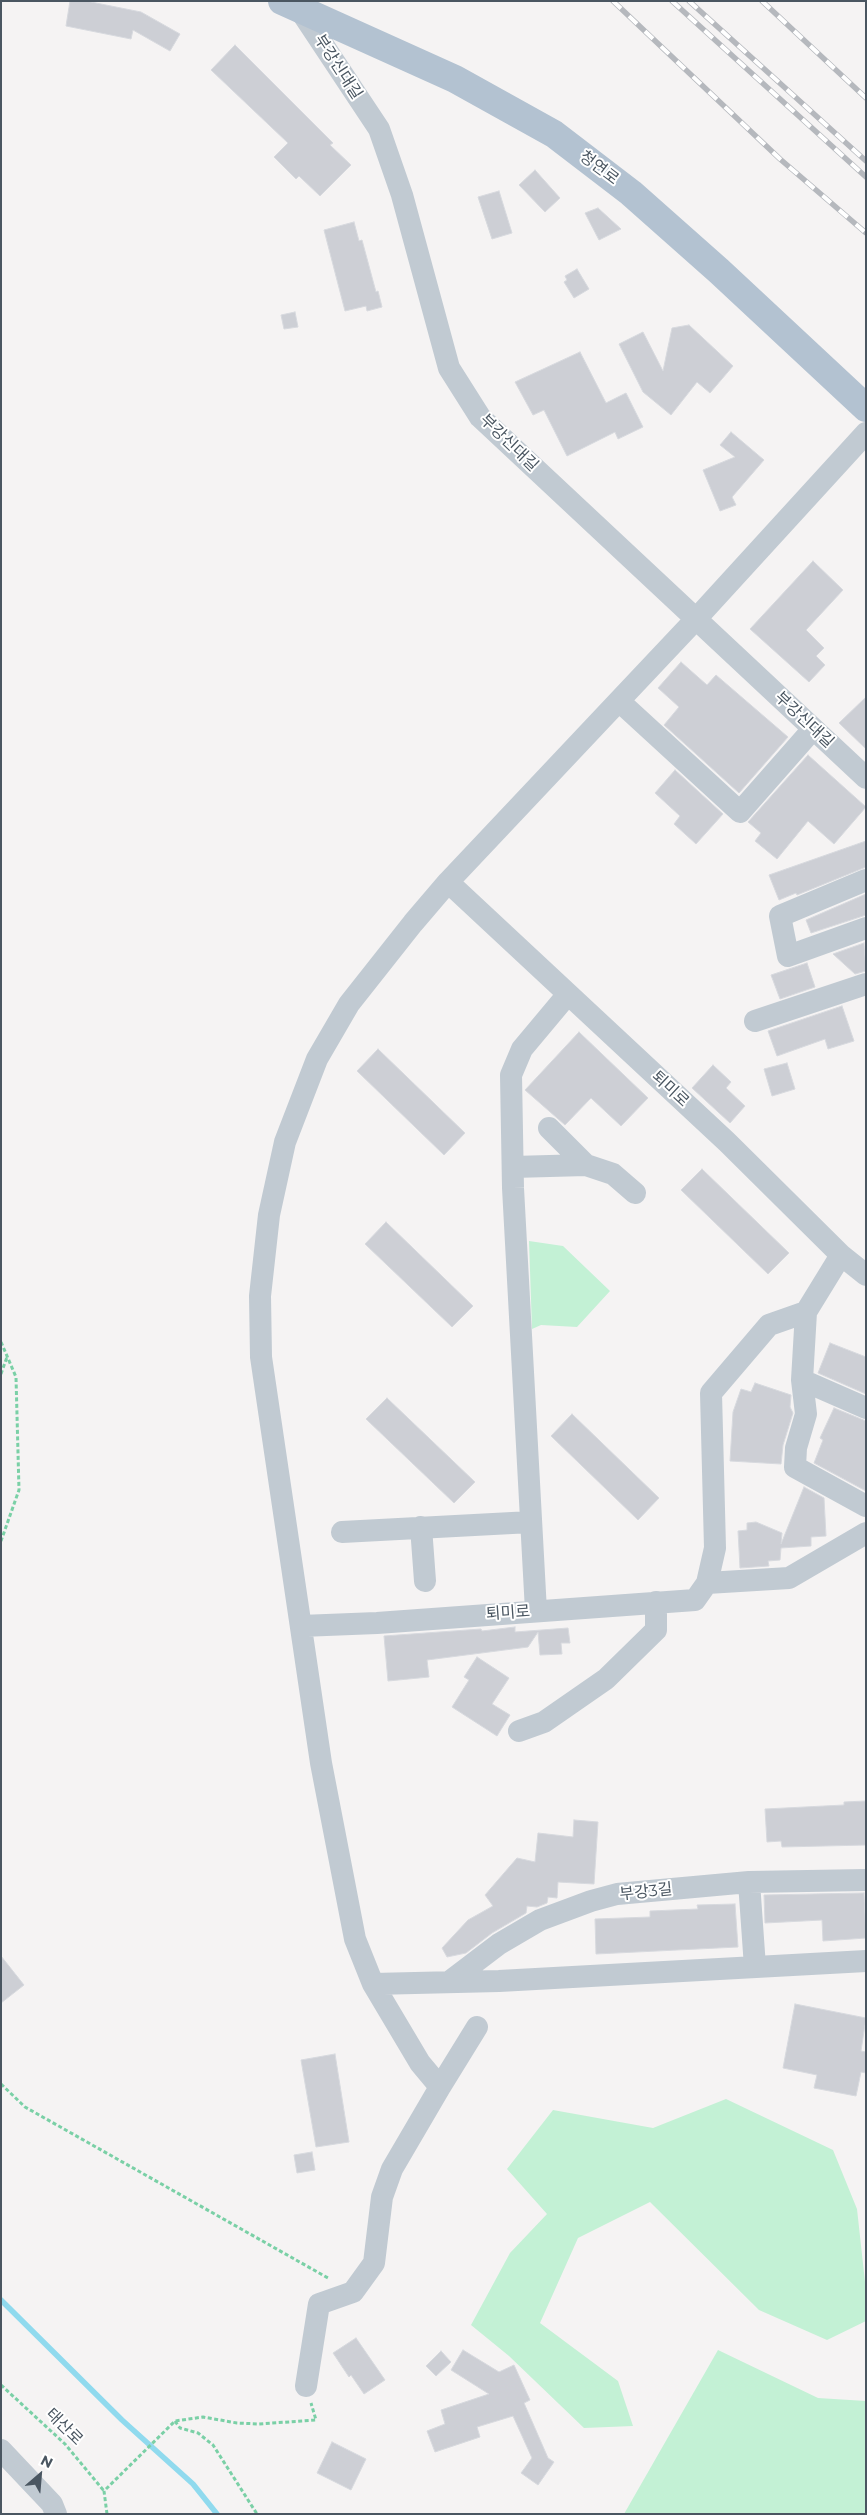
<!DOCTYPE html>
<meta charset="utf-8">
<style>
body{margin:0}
#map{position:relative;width:867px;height:2515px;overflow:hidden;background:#f5f3f3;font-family:Montserrat,sans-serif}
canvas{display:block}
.frame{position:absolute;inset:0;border:2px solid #4a5661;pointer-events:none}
.north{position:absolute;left:15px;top:2450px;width:50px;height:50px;-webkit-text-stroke:4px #fff;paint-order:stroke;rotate:27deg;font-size:14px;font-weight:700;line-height:20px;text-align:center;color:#4a5661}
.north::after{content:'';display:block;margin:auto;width:18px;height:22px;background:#4a5661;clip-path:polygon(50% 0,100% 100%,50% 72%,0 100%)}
</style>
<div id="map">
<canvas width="867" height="2515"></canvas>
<div class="frame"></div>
<div class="north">N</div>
</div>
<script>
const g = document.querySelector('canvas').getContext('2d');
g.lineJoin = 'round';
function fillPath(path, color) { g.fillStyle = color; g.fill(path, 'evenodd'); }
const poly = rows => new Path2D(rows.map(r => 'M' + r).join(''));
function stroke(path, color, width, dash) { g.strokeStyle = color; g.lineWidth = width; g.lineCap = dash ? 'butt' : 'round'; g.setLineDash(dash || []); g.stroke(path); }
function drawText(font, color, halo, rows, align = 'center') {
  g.font = font + ' Montserrat,"Noto Sans KR",sans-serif'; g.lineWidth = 4; g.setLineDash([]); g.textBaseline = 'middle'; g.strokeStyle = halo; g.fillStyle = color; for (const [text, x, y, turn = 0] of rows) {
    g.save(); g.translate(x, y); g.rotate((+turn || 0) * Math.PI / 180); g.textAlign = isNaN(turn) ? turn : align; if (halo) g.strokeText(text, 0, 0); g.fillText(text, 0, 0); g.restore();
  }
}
fillPath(poly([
 [529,1241,563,1246,610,1291,577,1327,541,1325,532,1329],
 [726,2099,833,2150,857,2209,866,2291,866,2321,827,2340,759,2310,650,2202,578,2238,540,2323,618,2381,633,2426,584,2428,509,2356,471,2325,510,2253,547,2214,507,2169,553,2110,653,2128],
 [718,2350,818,2398,866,2401,866,2514,624,2514]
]), '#c3f1d5');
stroke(poly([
 [1,2300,122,2420,193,2484,217,2514]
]), '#90daee', 5.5);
const building = poly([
 [70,1,86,1,141,12,180,34,170,51,133,30,131,39,66,26,70,1],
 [235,45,333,143,330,145,351,165,320,196,299,176,296,179,274,157,288,143,211,70,235,45],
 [535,170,560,198,545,212,519,185,535,170],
 [499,191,512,233,492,239,478,197,499,191],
 [598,208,621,229,599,240,585,213,598,208],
 [354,222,359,241,362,240,376,292,378,291,382,307,367,311,366,306,345,311,324,230,354,222],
 [577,269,589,289,574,298,564,282,567,280,565,276,577,269],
 [295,312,298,327,284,329,281,315,295,312],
 [689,325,733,366,710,393,697,382,671,415,643,392,619,344,643,332,663,371,672,328,689,325],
 [580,352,606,403,626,393,643,427,618,439,615,432,567,456,544,410,533,415,515,382,580,352],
 [731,432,764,460,732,497,736,505,720,511,703,470,735,457,720,445,731,432],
 [813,561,843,590,806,630,824,648,816,656,825,665,809,682,750,629,813,561],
 [681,662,707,685,716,675,788,737,739,793,664,725,679,707,658,688,681,662],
 [866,697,866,749,839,723,866,697],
 [808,755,866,807,834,844,808,821,777,859,755,841,761,833,748,822,808,755],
 [675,770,723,814,696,844,674,824,680,816,655,793,675,770],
 [866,841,866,867,797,895,796,893,779,900,769,875,866,841],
 [866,894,866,915,811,933,806,920,866,894],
 [864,943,866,971,855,974,833,954,864,943],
 [807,963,815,987,780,999,771,975,807,963],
 [842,1006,854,1041,828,1049,825,1039,777,1056,768,1031,842,1006],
 [579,1032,648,1098,621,1126,591,1098,565,1125,525,1090,579,1032],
 [378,1049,465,1133,444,1155,357,1071,378,1049],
 [787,1063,795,1089,772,1096,764,1069,787,1063],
 [713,1065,731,1082,726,1088,745,1106,730,1123,692,1088,713,1065],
 [702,1169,789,1253,768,1274,681,1190,702,1169],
 [386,1222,473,1306,452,1327,365,1244,386,1222],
 [830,1343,866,1357,866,1394,818,1373,830,1343],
 [755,1383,791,1395,790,1407,793,1413,783,1445,781,1464,730,1461,733,1412,741,1389,751,1392,755,1383],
 [387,1398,475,1482,454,1503,366,1419,387,1398],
 [834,1408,866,1421,866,1491,814,1463,823,1440,820,1438,834,1408],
 [572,1414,659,1498,638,1520,551,1436,572,1414],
 [804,1487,824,1498,826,1536,811,1537,811,1546,781,1548,780,1560,768,1561,769,1566,740,1568,738,1531,747,1530,747,1523,756,1522,782,1533,781,1544,804,1487],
 [515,1627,515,1632,568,1628,570,1643,561,1643,562,1654,540,1655,538,1632,528,1647,427,1660,429,1677,388,1681,384,1636,481,1629,482,1631,515,1627],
 [477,1657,509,1678,492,1704,510,1715,497,1736,452,1707,469,1680,464,1677,477,1657],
 [866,1801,866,1845,782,1847,781,1841,767,1842,765,1809,844,1805,844,1802,866,1801],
 [574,1820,598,1822,594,1884,558,1882,557,1898,548,1897,547,1903,537,1907,527,1906,526,1913,492,1933,466,1953,447,1957,442,1948,468,1920,493,1906,485,1895,517,1858,535,1862,538,1833,573,1837,574,1820],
 [864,1893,866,1938,823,1941,822,1920,765,1923,764,1895,864,1893],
 [735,1904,738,1947,596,1954,595,1919,650,1917,650,1911,698,1909,697,1905,735,1904],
 [1,1956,24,1985,1,2003,1,1956],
 [795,2004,866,2018,861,2051,866,2052,866,2073,861,2072,856,2096,814,2088,817,2075,783,2068,795,2004],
 [335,2054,349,2142,316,2147,301,2060,335,2054],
 [312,2152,315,2170,297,2173,294,2155,312,2152],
 [356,2338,385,2380,364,2394,351,2375,349,2377,333,2353,356,2338],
 [463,2350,499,2372,514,2365,530,2400,524,2403,548,2458,554,2462,538,2485,521,2473,532,2458,513,2416,477,2427,480,2437,435,2452,427,2431,445,2424,441,2410,489,2394,451,2370,463,2350],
 [441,2351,451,2362,436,2376,426,2366,441,2351],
 [332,2442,366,2459,351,2490,317,2473,332,2442]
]);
fillPath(building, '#cdcfd5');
stroke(building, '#d7d9de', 1);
stroke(poly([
 [1,1342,16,1377,19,1490,1,1541],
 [1,1374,7,1357],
 [1,2084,25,2107,328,2278],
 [1,2385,65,2444,104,2491],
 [175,2421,180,2428,198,2433,213,2445,257,2514],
 [107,2514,104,2491,175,2421,203,2417,237,2423,259,2424,316,2420,311,2403]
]), '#7ad0a6', 3, [4, 2.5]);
stroke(poly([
 [300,10,379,129,402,195,449,368,480,417,866,778],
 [619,701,740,812,813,729],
 [866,880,780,916,788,956,866,928],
 [448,882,727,1142,841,1255,806,1312,769,1325,711,1393,715,1548,707,1583],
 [755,1021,866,984],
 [549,1128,586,1165],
 [513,1167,586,1165,613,1174,635,1193],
 [841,1255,866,1275],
 [806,1312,802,1380,866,1408],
 [802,1380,806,1414,796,1448,795,1467,866,1506],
 [421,1527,425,1581],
 [342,1532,531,1522],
 [536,1611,513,1188,511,1075,522,1049,568,994],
 [301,1626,377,1623,695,1600,707,1583,789,1578,866,1533],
 [519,1731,544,1722,606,1679,656,1630,656,1602],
 [749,1882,755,1967],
 [449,1982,499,1944,540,1920,591,1901,617,1894,749,1882,866,1880],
 [373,1984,499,1981,866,1961],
 [440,2087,477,2027],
 [306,2386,319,2304,353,2292,374,2263,382,2197,392,2169,440,2087,420,2063,373,1984,355,1939,321,1763,261,1357,260,1296,269,1215,285,1142,317,1059,349,1004,413,923,448,882,696,619,866,433],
 [1,2450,52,2504,56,2514]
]), '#c1cad2', 22);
stroke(poly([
 [282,1,455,79,554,134,631,193,719,271,866,408]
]), '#b3c2d1', 28);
const rail = poly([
 [613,1,780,159,866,233],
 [672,1,866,177],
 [689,1,866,161],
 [762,1,866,98]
]);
stroke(rail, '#b5b8bd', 5.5);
stroke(rail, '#fff', 4, [11]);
drawText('16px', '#4a5661', '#fff', [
 ["부강신대길",338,67,57],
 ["청연로",599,168,37],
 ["부강신대길",509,443,44],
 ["부강신대길",804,720,43],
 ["퇴미로",670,1089,43],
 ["퇴미로",508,1613,-4],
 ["부강3길",646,1892,-6],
 ["태산로",64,2427,45]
]);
</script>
